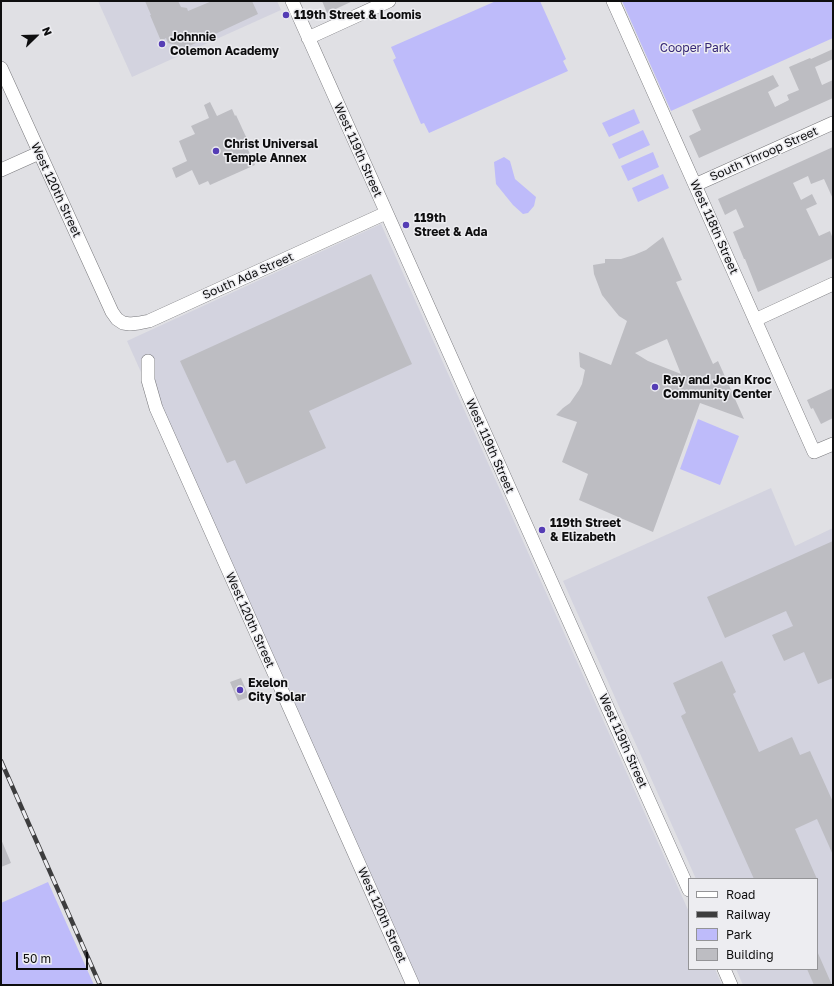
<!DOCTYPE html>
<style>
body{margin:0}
#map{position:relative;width:834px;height:986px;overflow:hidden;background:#e0e0e4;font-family:"Golos Text",sans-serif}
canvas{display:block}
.frame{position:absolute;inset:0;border:2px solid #0e0e0f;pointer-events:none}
.legend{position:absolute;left:688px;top:878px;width:130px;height:92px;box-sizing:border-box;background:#ededf1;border:1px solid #949497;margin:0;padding:5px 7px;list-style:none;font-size:12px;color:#0e0e0f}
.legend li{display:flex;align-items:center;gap:8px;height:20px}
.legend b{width:20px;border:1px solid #949497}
.north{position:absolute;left:16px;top:16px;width:40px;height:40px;-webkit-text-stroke:3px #ededf1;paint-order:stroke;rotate:67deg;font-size:11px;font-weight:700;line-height:16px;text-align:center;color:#0e0e0f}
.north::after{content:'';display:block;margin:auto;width:14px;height:18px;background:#0e0e0f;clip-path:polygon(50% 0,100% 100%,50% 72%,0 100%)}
.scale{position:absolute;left:16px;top:952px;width:72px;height:18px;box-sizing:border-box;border:2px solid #0e0e0f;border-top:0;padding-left:5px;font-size:12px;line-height:14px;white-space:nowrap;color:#0e0e0f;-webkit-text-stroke:3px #ededf1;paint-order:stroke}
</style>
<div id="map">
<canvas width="834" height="986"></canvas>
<div class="frame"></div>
<ul class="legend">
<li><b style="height:5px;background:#fff"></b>Road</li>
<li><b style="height:5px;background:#3d3d3e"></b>Railway</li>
<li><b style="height:11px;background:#bebbfa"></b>Park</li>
<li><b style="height:11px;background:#bdbdc2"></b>Building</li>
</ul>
<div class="north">N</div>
<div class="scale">50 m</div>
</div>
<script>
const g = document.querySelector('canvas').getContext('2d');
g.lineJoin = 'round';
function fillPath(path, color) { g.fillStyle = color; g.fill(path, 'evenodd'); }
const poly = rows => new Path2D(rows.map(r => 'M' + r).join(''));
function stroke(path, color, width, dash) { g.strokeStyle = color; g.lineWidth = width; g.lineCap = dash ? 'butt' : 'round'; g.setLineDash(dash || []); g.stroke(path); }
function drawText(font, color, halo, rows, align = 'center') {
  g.font = font + ' "Golos Text",sans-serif'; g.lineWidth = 3; g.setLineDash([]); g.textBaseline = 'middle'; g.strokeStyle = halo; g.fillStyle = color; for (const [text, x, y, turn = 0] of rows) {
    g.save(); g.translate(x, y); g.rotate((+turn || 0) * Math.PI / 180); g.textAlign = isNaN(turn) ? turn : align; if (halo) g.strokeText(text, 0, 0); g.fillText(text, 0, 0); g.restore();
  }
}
fillPath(poly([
 [98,1,277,1,281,10,132,77],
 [381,224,689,912,689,969,715,969,722,985,416,985,127,341],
 [771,488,795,546,833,528,833,985,743,985,736,969,817,969,817,879,696,879,563,581]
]), '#d3d3df');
fillPath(poly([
 [496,1,540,1,566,59,563,61,568,71,429,133,424,123,421,124,393,60,396,58,391,47],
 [622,1,833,1,833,38,671,111],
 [634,109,640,123,609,137,602,123],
 [643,130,650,145,619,159,612,144],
 [653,152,659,167,628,181,621,166],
 [504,157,510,161,515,179,536,197,534,206,528,213,523,214,513,205,496,184,494,162],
 [663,174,669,188,638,202,632,188],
 [698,419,739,436,720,485,680,469],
 [48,882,94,985,1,985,1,903]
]), '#bebbfa');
fillPath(poly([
 [145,1,178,1,181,7,187,8,188,11,212,1,252,1,258,14,185,48,168,43,166,38,161,41,150,15,151,15],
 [322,1,353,1,327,13],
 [833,49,833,59,815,67,822,85,833,80,833,98,699,158,689,136,701,130,692,110,773,75,779,86,768,92,775,107,789,100,787,95,799,90,789,67,810,58,811,59],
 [210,102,217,116,232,109,235,116,236,115,247,139,244,141,255,165,210,185,208,181,199,185,192,170,176,178,172,168,187,161,179,141,195,134,191,126,209,118,204,105],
 [833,147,833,199,824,179,811,184,808,176,793,183,801,200,812,194,817,204,806,209,819,236,830,231,833,239,833,258,758,292,745,259,744,259,733,232,744,227,736,209,725,215,718,199],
 [663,237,682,280,676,282,713,364,718,361,744,419,700,403,653,532,579,500,588,474,562,462,577,422,556,415,563,408,570,403,579,390,582,384,585,370,580,367,579,352,611,365,627,321,619,316,614,310,602,295,594,274,593,265,605,263,605,259,621,259,634,255,646,250],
 [667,339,681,374,648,361,635,353],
 [371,274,412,364,309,411,326,448,246,484,235,460,227,463,180,361],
 [833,388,833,418,821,424,813,408,811,409,807,400],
 [833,541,833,678,818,684,804,652,784,661,772,635,793,626,786,611,725,638,707,597],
 [722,661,736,692,733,694,759,752,792,737,800,755,810,751,833,802,833,855,817,819,795,829,817,879,754,879,681,716,686,713,673,683],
 [241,678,249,697,238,701,230,682],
 [1,839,11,863,1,867],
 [817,951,832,985,814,985,807,969,817,969]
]), '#bdbdc2');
const minor = poly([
 [292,1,689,890],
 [613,1,814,452,833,444],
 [308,38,389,1],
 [1,68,112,312,117,319,123,323,130,324,139,323,149,321,386,213],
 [1,170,39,153],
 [695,185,833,123],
 [755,320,833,284],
 [148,361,148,380,156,408,413,985],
 [724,969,731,985]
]);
stroke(minor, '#77777b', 14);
stroke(minor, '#fff', 13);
const rail = poly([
 [1,761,100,985]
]);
stroke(rail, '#3d3d3e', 4.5);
stroke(rail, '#ededf1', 3, [9]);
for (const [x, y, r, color] of [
 [286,15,4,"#553db5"],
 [162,44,4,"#553db5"],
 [216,151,4,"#553db5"],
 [406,225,4,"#553db5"],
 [655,387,4,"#553db5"],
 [542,530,4,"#553db5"],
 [240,690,4,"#553db5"]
]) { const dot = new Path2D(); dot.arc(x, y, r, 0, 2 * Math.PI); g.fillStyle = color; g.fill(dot); stroke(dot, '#ededf1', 1.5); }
drawText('bold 12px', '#0e0e0f', '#ededf1', [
 ["119th Street & Loomis",294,15],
 ["Johnnie",170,37],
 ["Colemon Academy",170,51],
 ["Christ Universal",224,144],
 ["Temple Annex",224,158],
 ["119th",414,218],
 ["Street & Ada",414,232],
 ["Ray and Joan Kroc",663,380],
 ["Community Center",663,394],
 ["119th Street",550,523],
 ["& Elizabeth",550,537],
 ["Exelon",248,683],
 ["City Solar",248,697]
], 'left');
drawText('12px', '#362776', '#ededf1', [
 ["Cooper Park",695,48]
]);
drawText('12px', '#0e0e0f', '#ededf1', [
 ["West 119th Street",358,150,66],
 ["South Throop Street",764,154,-24],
 ["West 120th Street",56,190,65],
 ["West 118th Street",714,227,66],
 ["South Ada Street",248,276,-24],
 ["West 119th Street",490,446,66],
 ["West 120th Street",250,620,66],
 ["West 119th Street",623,741,66],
 ["West 120th Street",382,915,66]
]);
</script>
